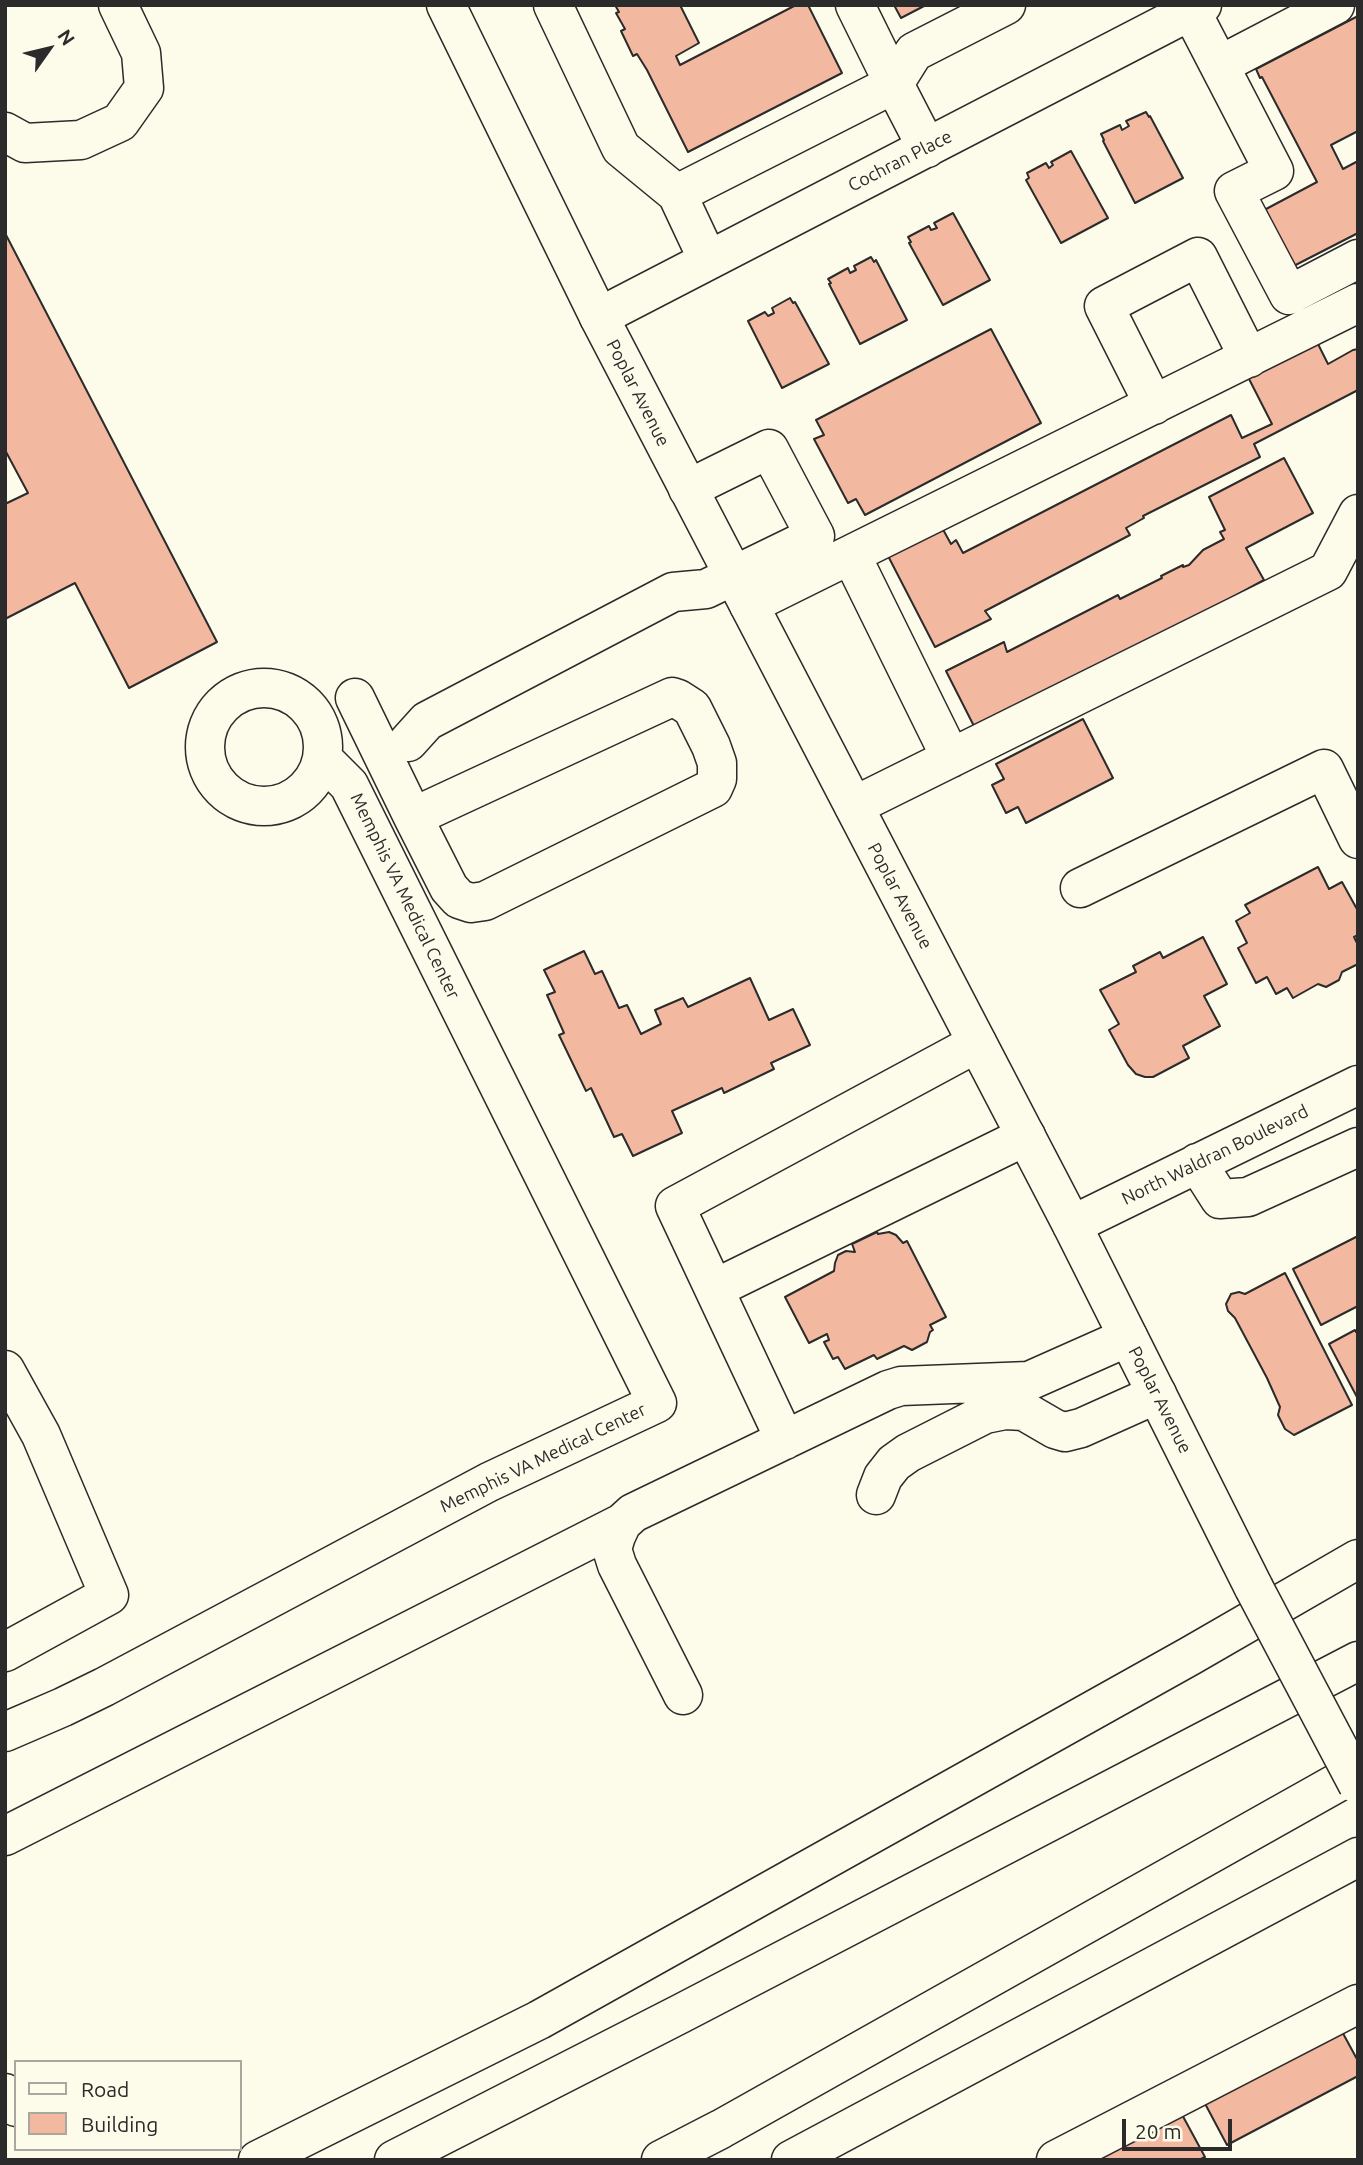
<!DOCTYPE html>
<style>
body{margin:0}
#map{position:relative;width:1363px;height:2165px;overflow:hidden;background:#fdfbea;font-family:Ubuntu,sans-serif}
canvas{display:block}
.frame{position:absolute;inset:0;border:7px solid #2b2b2b;pointer-events:none}
.legend{position:absolute;left:14px;top:2060px;width:228px;height:91px;box-sizing:border-box;background:#fdfbea;border:2px solid #a9a89e;margin:0;padding:9px 12px;list-style:none;font-size:21px;color:#2b2b2b}
.legend li{display:flex;align-items:center;gap:14px;height:35px}
.legend b{width:35px;border:2px solid #a9a89e}
.north{position:absolute;left:14px;top:14px;width:70px;height:70px;-webkit-text-stroke:5px #fdfbea;paint-order:stroke;rotate:56deg;font-size:19px;font-weight:700;line-height:28px;text-align:center;color:#2b2b2b}
.north::after{content:'';display:block;margin:auto;width:24px;height:32px;background:#2b2b2b;clip-path:polygon(50% 0,100% 100%,50% 72%,0 100%)}
.scale{position:absolute;left:1122px;top:2119px;width:110px;height:32px;box-sizing:border-box;border:4px solid #2b2b2b;border-top:0;padding-left:9px;font-size:21px;line-height:24px;white-space:nowrap;color:#2b2b2b;-webkit-text-stroke:5px #fdfbea;paint-order:stroke}
</style>
<div id="map">
<canvas width="1363" height="2165"></canvas>
<div class="frame"></div>
<ul class="legend">
<li><b style="height:9px;background:#fdfbea"></b>Road</li>
<li><b style="height:19px;background:#f2b8a0"></b>Building</li>
</ul>
<div class="north">N</div>
<div class="scale">20 m</div>
</div>
<script>
const g = document.querySelector('canvas').getContext('2d');
g.lineJoin = 'round';
function fillPath(path, color) { g.fillStyle = color; g.fill(path, 'evenodd'); }
const poly = rows => new Path2D(rows.map(r => 'M' + r).join(''));
function stroke(path, color, width, dash) { g.strokeStyle = color; g.lineWidth = width; g.lineCap = dash ? 'butt' : 'round'; g.setLineDash(dash || []); g.stroke(path); }
function drawText(font, color, halo, rows, align = 'center') {
  g.font = font + ' Ubuntu,sans-serif'; g.lineWidth = 5; g.setLineDash([]); g.textBaseline = 'middle'; g.strokeStyle = halo; g.fillStyle = color; for (const [text, x, y, turn = 0] of rows) {
    g.save(); g.translate(x, y); g.rotate((+turn || 0) * Math.PI / 180); g.textAlign = isNaN(turn) ? turn : align; if (halo) g.strokeText(text, 0, 0); g.fillText(text, 0, 0); g.restore();
  }
}
const building = poly([
 [615,5,680,5,699,43,676,56,680,65,796,5,808,5,842,73,688,152,647,70,637,54,633,56,621,31,625,29,616,13,619,12,615,5],
 [894,5,926,5,901,18,894,5],
 [1358,16,1358,131,1331,145,1343,169,1358,161,1358,233,1280,273,1251,217,1317,182,1262,77,1260,78,1256,69,1358,16],
 [1146,112,1149,117,1150,116,1183,178,1135,203,1103,141,1104,140,1101,134,1120,125,1122,130,1129,126,1126,121,1146,112],
 [1071,151,1108,218,1061,243,1026,180,1029,178,1027,173,1046,163,1049,168,1053,165,1051,162,1071,151],
 [953,213,990,280,943,305,909,243,911,242,908,237,929,226,931,230,937,228,934,223,953,213],
 [5,233,217,642,129,688,75,583,5,619,5,504,28,493,5,450,5,233],
 [871,257,874,262,876,260,907,320,860,344,829,284,831,283,828,279,848,268,850,273,856,270,854,266,871,257],
 [790,298,793,303,795,302,829,364,782,388,748,321,765,312,768,316,774,313,772,308,790,298],
 [991,329,1041,423,865,515,856,499,848,503,814,439,824,435,816,420,991,329],
 [1317,342,1328,364,1353,350,1358,349,1358,390,1254,444,1260,457,1143,516,1144,518,1126,528,1130,535,985,611,991,619,935,647,886,552,940,524,951,544,956,540,963,553,1231,415,1242,438,1272,424,1248,377,1317,342],
 [1284,458,1313,513,1246,548,1264,580,979,736,946,671,1004,642,1007,652,1118,595,1120,599,1162,578,1161,576,1183,565,1183,567,1189,565,1203,550,1224,539,1220,532,1225,530,1209,497,1284,458],
 [1083,719,1113,778,1026,823,1018,807,1006,813,992,785,1004,779,996,764,1083,719],
 [1318,867,1329,889,1342,882,1358,911,1358,935,1354,937,1358,945,1358,964,1342,972,1339,980,1326,987,1318,984,1293,998,1287,988,1276,994,1267,977,1256,983,1238,948,1247,943,1236,921,1250,913,1245,905,1318,867],
 [1203,937,1227,984,1204,996,1220,1026,1183,1046,1189,1058,1153,1077,1145,1077,1136,1074,1128,1065,1109,1030,1119,1024,1100,990,1136,972,1133,966,1160,952,1163,958,1203,937],
 [584,951,595,974,602,971,619,1008,627,1005,641,1034,661,1024,655,1010,683,998,688,1007,750,978,769,1020,793,1009,810,1045,771,1063,774,1069,724,1093,722,1088,672,1111,682,1133,633,1156,622,1134,614,1137,591,1088,586,1091,559,1035,564,1033,547,995,555,992,544,970,584,951],
 [877,1232,878,1234,889,1232,896,1235,903,1243,907,1241,946,1317,930,1325,933,1330,930,1332,927,1342,912,1350,904,1346,877,1359,874,1355,845,1369,838,1357,833,1359,824,1342,829,1340,827,1334,809,1343,785,1297,834,1271,835,1263,838,1255,846,1251,855,1252,852,1244,877,1232],
 [1358,1236,1358,1306,1321,1325,1293,1269,1358,1236],
 [1285,1273,1352,1405,1294,1435,1285,1429,1278,1415,1280,1407,1267,1378,1235,1318,1228,1311,1226,1304,1231,1294,1239,1292,1245,1294,1285,1273],
 [1355,1330,1356,1332,1358,1330,1358,1399,1329,1344,1355,1330],
 [1339,2026,1358,2061,1358,2076,1227,2145,1202,2098,1339,2026],
 [1179,2109,1205,2157,1199,2160,1082,2160,1179,2109]
]);
fillPath(building, '#f2b8a0');
stroke(building, '#2b2b2b', 2);
const minor = poly([
 [553,5,621,148,677,194,708,260],
 [1191,11,1274,171,1234,191,1289,295,1358,259],
 [1220,65,1335,5],
 [5,132,25,143,81,140,120,122,144,88,141,53,118,5],
 [927,148,894,84,914,52,1006,5],
 [677,194,894,84,855,5],
 [599,317,1202,5],
 [1154,405,1104,306,1198,257,1249,358],
 [851,555,951,758],
 [749,605,1358,303],
 '205 747a59 59 0 1 1 118 0a59 59 0 1 1-118 0Z',
 [355,698,413,817,449,888,459,899,471,903,485,901,713,788,717,779,717,763,711,746,692,708,678,699,672,697,413,817],
 [408,742,427,721,673,592,706,589,815,536,769,449,688,489],
 [854,806,1328,571,1358,514],
 [1080,888,1324,769,1358,839],
 [1197,1163,1220,1199,1248,1197,1358,1147],
 [1072,1225,1358,1085],
 [714,1289,1026,1136],
 [5,1370,41,1435,109,1595,5,1652],
 [785,1440,675,1206,977,1043],
 [876,1495,883,1477,894,1463,908,1453,985,1414,1005,1410,1024,1411,1055,1429,1065,1432,1081,1428,1157,1394],
 [683,1695,617,1565,612,1549,616,1536,622,1523,633,1513,888,1390,901,1386,1029,1381,1128,1337],
 [5,1732,63,1707,104,1687,489,1482,657,1403,349,785,322,758],
 [5,1836,622,1523],
 [5,2093,16,2107],
 [1056,2160,1358,2004]
]);
const major = poly([
 [446,5,599,317,1072,1225,1254,1588]
]);
const highway = poly([
 [258,2160,539,2020,1190,1656,1358,1559],
 [394,2160,680,2014,1358,1661],
 [661,2160,721,2129,1358,1771],
 [791,2160,1358,1857]
]);
stroke(minor, '#2b2b2b', 41);
stroke(major, '#2b2b2b', 41);
stroke(highway, '#2b2b2b', 41);
stroke(minor, '#fdfbea', 38);
stroke(major, '#fdfbea', 38);
stroke(highway, '#fdfbea', 38);
const majorBridge = poly([
 [1254,1588,1358,1785]
]);
stroke(majorBridge, '#2b2b2b', 41, []);
stroke(majorBridge, '#fdfbea', 38);
drawText('18px', '#2b2b2b', '#fdfbea', [
 ["Cochran Place",900,161,-27],
 ["Poplar Avenue",638,393,63],
 ["Memphis VA Medical Center",405,896,64],
 ["Poplar Avenue",900,896,62],
 ["North Waldran Boulevard",1215,1155,-26],
 ["Poplar Avenue",1160,1400,63],
 ["Memphis VA Medical Center",543,1458,-26]
]);
</script>
